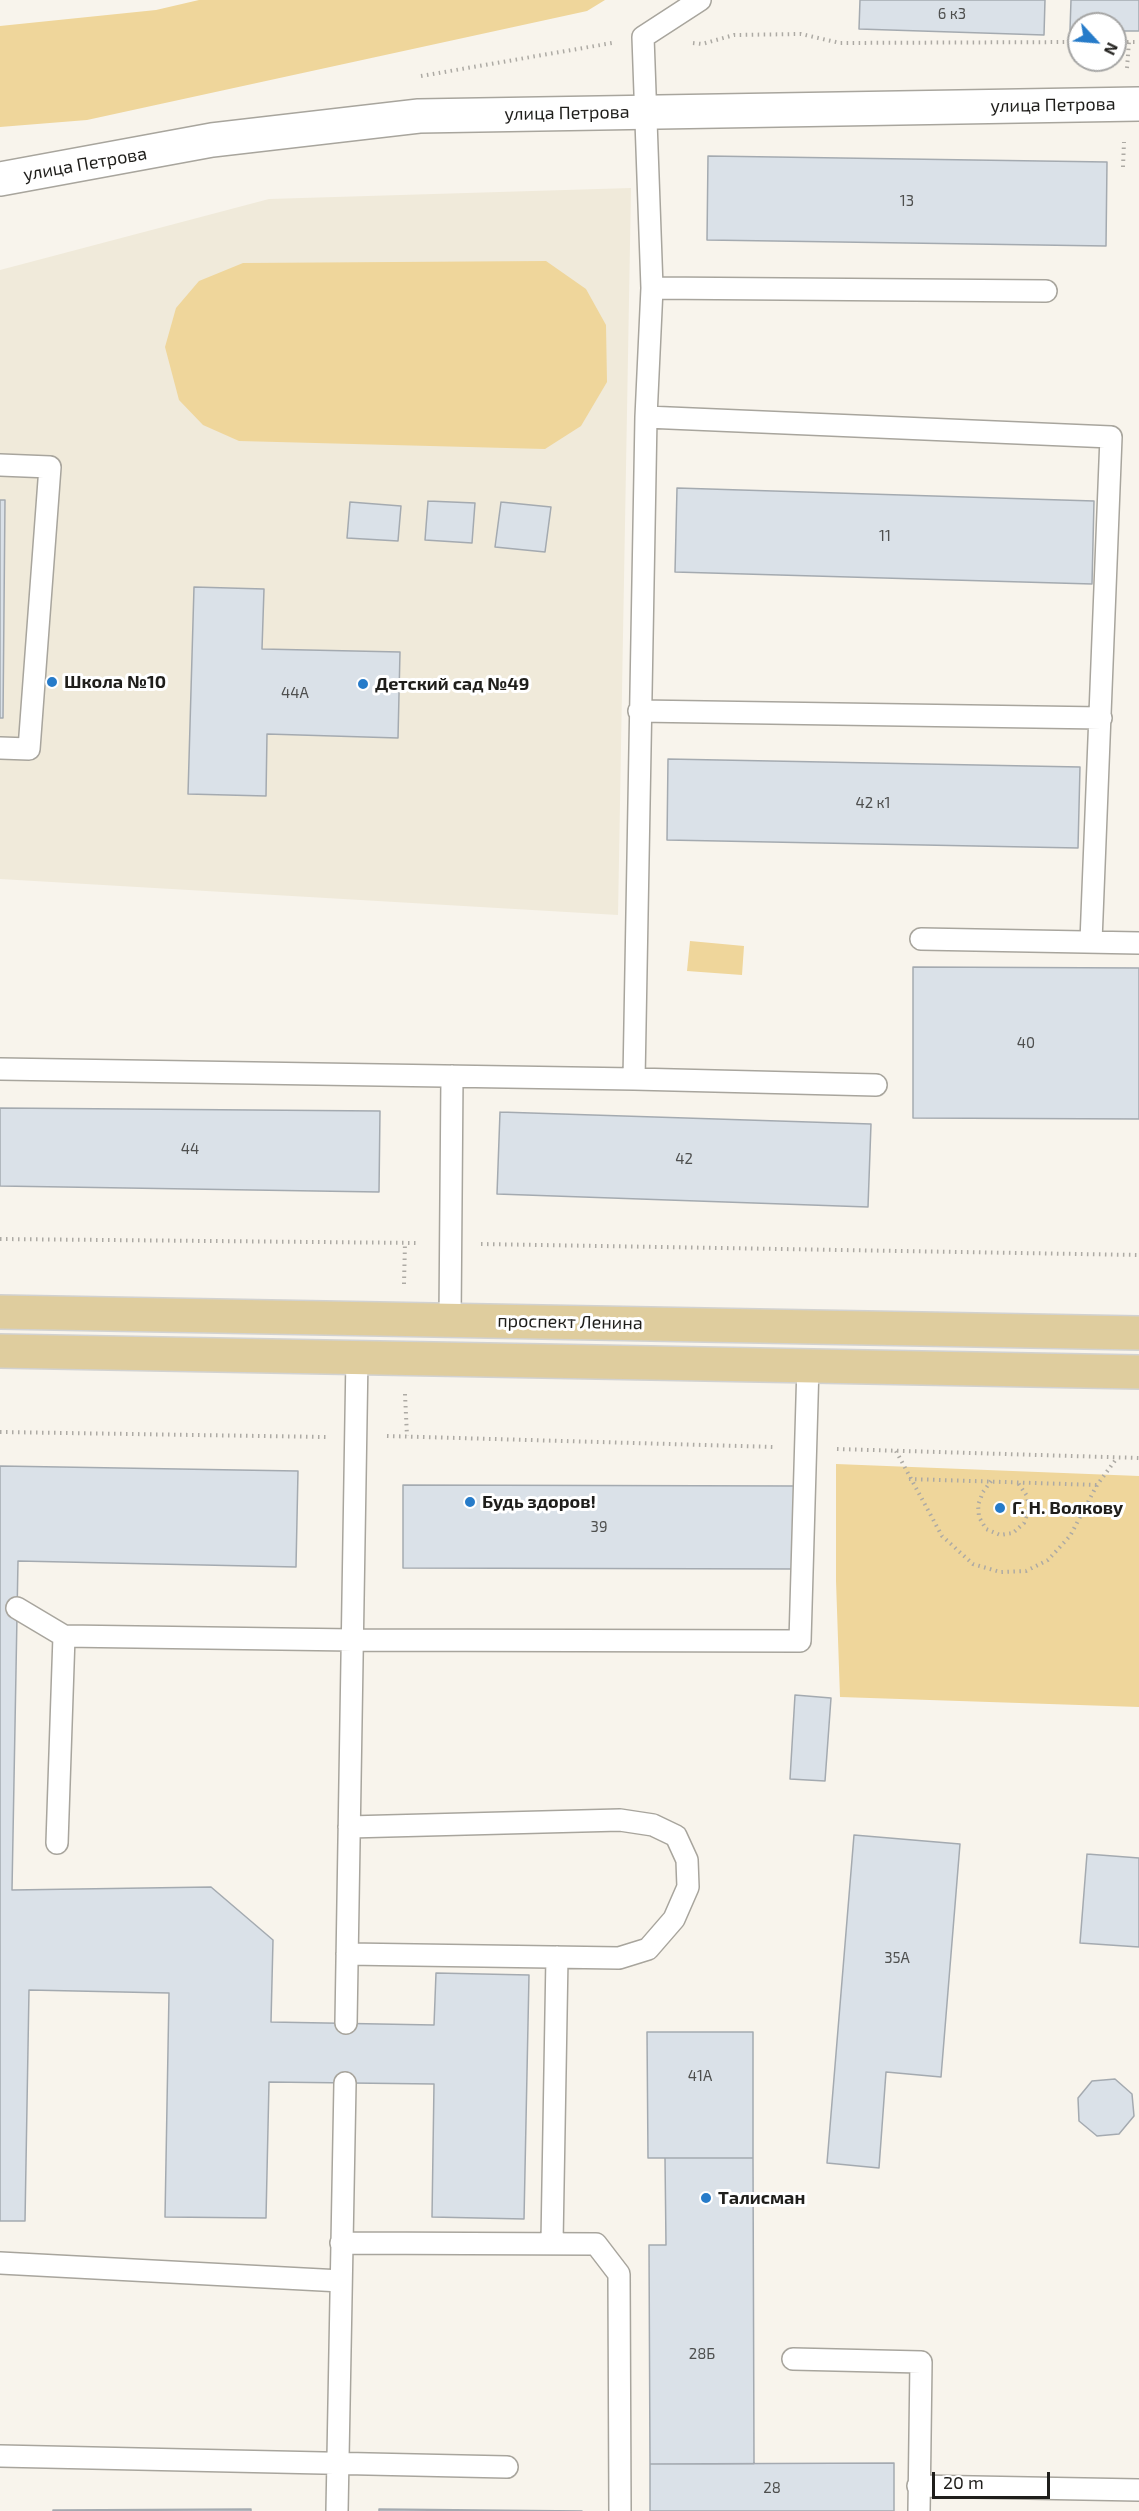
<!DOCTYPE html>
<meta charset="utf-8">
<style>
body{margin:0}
#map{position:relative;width:1139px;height:2511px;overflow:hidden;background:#f8f4ec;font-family:"Exo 2",sans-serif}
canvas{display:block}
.north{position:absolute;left:1067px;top:12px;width:60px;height:60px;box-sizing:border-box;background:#fff;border:2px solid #a5a5a4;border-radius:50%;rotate:116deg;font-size:16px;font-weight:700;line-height:24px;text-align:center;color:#1f1e1b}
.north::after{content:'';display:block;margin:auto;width:21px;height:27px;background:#267bc9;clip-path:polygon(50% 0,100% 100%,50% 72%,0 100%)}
.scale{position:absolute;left:932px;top:2472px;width:118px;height:27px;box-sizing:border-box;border:3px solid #1f1e1b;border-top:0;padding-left:8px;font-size:18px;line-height:21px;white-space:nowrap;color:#1f1e1b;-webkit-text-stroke:4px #fff;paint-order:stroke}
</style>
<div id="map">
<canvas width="1139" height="2511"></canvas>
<div class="north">N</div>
<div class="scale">20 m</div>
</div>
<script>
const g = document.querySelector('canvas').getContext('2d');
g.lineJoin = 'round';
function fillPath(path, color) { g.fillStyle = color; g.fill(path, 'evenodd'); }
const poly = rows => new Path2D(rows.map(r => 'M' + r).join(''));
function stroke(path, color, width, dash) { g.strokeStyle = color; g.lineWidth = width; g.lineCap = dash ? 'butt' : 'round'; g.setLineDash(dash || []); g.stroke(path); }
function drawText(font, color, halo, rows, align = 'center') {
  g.font = font + ' "Exo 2",sans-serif'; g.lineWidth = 6; g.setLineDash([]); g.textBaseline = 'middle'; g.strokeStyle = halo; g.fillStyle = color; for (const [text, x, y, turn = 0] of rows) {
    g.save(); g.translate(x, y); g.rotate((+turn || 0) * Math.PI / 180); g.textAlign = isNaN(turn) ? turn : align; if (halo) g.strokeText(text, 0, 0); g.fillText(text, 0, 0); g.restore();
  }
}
fillPath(poly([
 [631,188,618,915,0,879,0,270,269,199]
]), '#f0eada');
fillPath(poly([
 [199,0,605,0,587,11,87,120,0,127,0,26,156,10],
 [546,261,586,289,606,325,607,382,581,426,545,449,239,441,203,425,179,400,165,347,176,308,199,281,243,263],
 [690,941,744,946,742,975,687,971],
 [836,1464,1139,1476,1139,1707,840,1697,836,1581]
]), '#efd69b');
const building = poly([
 [860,0,1045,0,1044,35,859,29,860,0],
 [1071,0,1139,0,1139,31,1115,31,1115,24,1079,24,1079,30,1070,30,1071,0],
 [708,156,1107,162,1106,246,707,240,708,156],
 [677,488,1094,501,1092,584,675,572,677,488],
 [0,500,5,500,3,718,0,718,0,500],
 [428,501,475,503,472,543,425,540,428,501],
 [350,502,401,506,398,541,347,538,350,502],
 [501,502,551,507,545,552,495,547,501,502],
 [194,587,264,589,262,649,400,652,398,738,267,734,266,796,188,794,194,587],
 [668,759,1080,767,1078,848,667,840,668,759],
 [913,967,1139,968,1139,1119,913,1118,913,967],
 [0,1108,380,1111,379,1192,0,1186,0,1108],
 [500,1112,871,1124,868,1207,497,1194,500,1112],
 [0,1466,298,1471,296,1567,18,1561,12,1890,211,1887,273,1940,271,2022,434,2025,436,1973,529,1975,524,2219,432,2217,434,2084,269,2082,266,2218,165,2217,169,1993,29,1990,25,2221,0,2221,0,1466],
 [403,1485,796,1486,795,1569,403,1568,403,1485],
 [795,1695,831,1698,825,1781,790,1779,795,1695],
 [854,1835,960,1844,941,2077,886,2072,879,2168,827,2163,854,1835],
 [1087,1854,1139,1858,1139,1947,1080,1943,1087,1854],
 [647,2032,753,2032,753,2158,648,2158,647,2032],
 [1115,2079,1132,2094,1134,2116,1119,2134,1097,2136,1079,2121,1078,2098,1092,2081,1115,2079],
 [665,2158,753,2158,754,2464,650,2464,649,2245,666,2245,665,2158],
 [894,2463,894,2511,650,2511,650,2464,894,2463],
 [251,2509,251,2511,53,2511,53,2510,251,2509],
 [379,2509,582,2511,379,2511,379,2509]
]);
fillPath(building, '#dae1e8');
stroke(building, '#a4aab0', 1.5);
const lane = poly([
 [652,288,1046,291],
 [646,417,1111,437,1091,941],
 [0,465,50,467,29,749,0,748],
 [639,711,1101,718],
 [921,939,1139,943],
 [0,1069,634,1079,876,1085],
 [634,1079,646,417,652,288,643,37,700,0],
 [450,1320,452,1076],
 [17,1608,64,1636],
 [57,1843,64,1636,353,1640,800,1641,808,1365],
 [347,1954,619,1958,648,1949,674,1919,688,1887,687,1860,676,1836,653,1825,620,1820,349,1827],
 [346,2023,357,1357],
 [552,2242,557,1957],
 [341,2243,596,2244,619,2274,620,2511],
 [0,2263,341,2281],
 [793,2359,921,2362,919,2511],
 [0,2456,507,2467],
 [918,2486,1139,2490],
 [337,2511,345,2083]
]);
const street = poly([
 [0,179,212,140,419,116,1139,104]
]);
const primary = poly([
 [0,1312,1139,1333],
 [0,1351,1139,1372]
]);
stroke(lane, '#a8a59d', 24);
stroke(street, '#a8a59d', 36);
stroke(primary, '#d2d2d1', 36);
stroke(poly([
 [1115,42,1139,42],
 [693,43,702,44,734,35,801,34,840,43,1079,42],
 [1127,68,1129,42],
 [421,76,612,43],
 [1123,167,1124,142],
 [0,1239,419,1243],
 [481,1244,1139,1255],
 [404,1284,405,1243],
 [405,1394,407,1436],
 [0,1432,326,1437],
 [387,1436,775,1447],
 [837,1449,1139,1458],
 [896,1451,942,1536,973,1564,1000,1572,1026,1571,1048,1560,1070,1536,1097,1485,1117,1458],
 [909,1479,1097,1485],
 [991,1481,983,1492,978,1505,979,1517,986,1529,1000,1535,1013,1533,1024,1523,1029,1509,1027,1496,1018,1483]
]), '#adaaa4', 4, [1.5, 4.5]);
stroke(lane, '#fff', 21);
stroke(street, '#fff', 33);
stroke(primary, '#dfcd9e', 33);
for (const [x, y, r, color] of [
 [52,682,6,"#267bc9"],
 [363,684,6,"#267bc9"],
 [470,1502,6,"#267bc9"],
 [1000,1508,6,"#267bc9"],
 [706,2198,6,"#267bc9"]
]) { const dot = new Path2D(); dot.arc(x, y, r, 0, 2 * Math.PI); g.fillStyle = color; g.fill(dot); stroke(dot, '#fff', 2); }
drawText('15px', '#4e4f4e', null, [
 ["6 к3",952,14],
 ["13",907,201],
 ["11",885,536],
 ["44А",295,693],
 ["42 к1",873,803],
 ["40",1026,1043],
 ["44",190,1149],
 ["42",684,1159],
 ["39",599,1527],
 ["35А",897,1958],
 ["41А",700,2076],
 ["28Б",702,2354],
 ["28",772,2488]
]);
drawText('18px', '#1f1e1b', '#fff', [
 ["улица Петрова",1053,105,-1],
 ["улица Петрова",567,113,-1],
 ["улица Петрова",85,164,-10],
 ["проспект Ленина",570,1322,1]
]);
drawText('bold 18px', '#1f1e1b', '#fff', [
 ["Школа №10",64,682],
 ["Детский сад №49",375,684],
 ["Будь здоров!",482,1502],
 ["Г. Н. Волкову",1012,1508],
 ["Талисман",718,2198]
], 'left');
</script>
